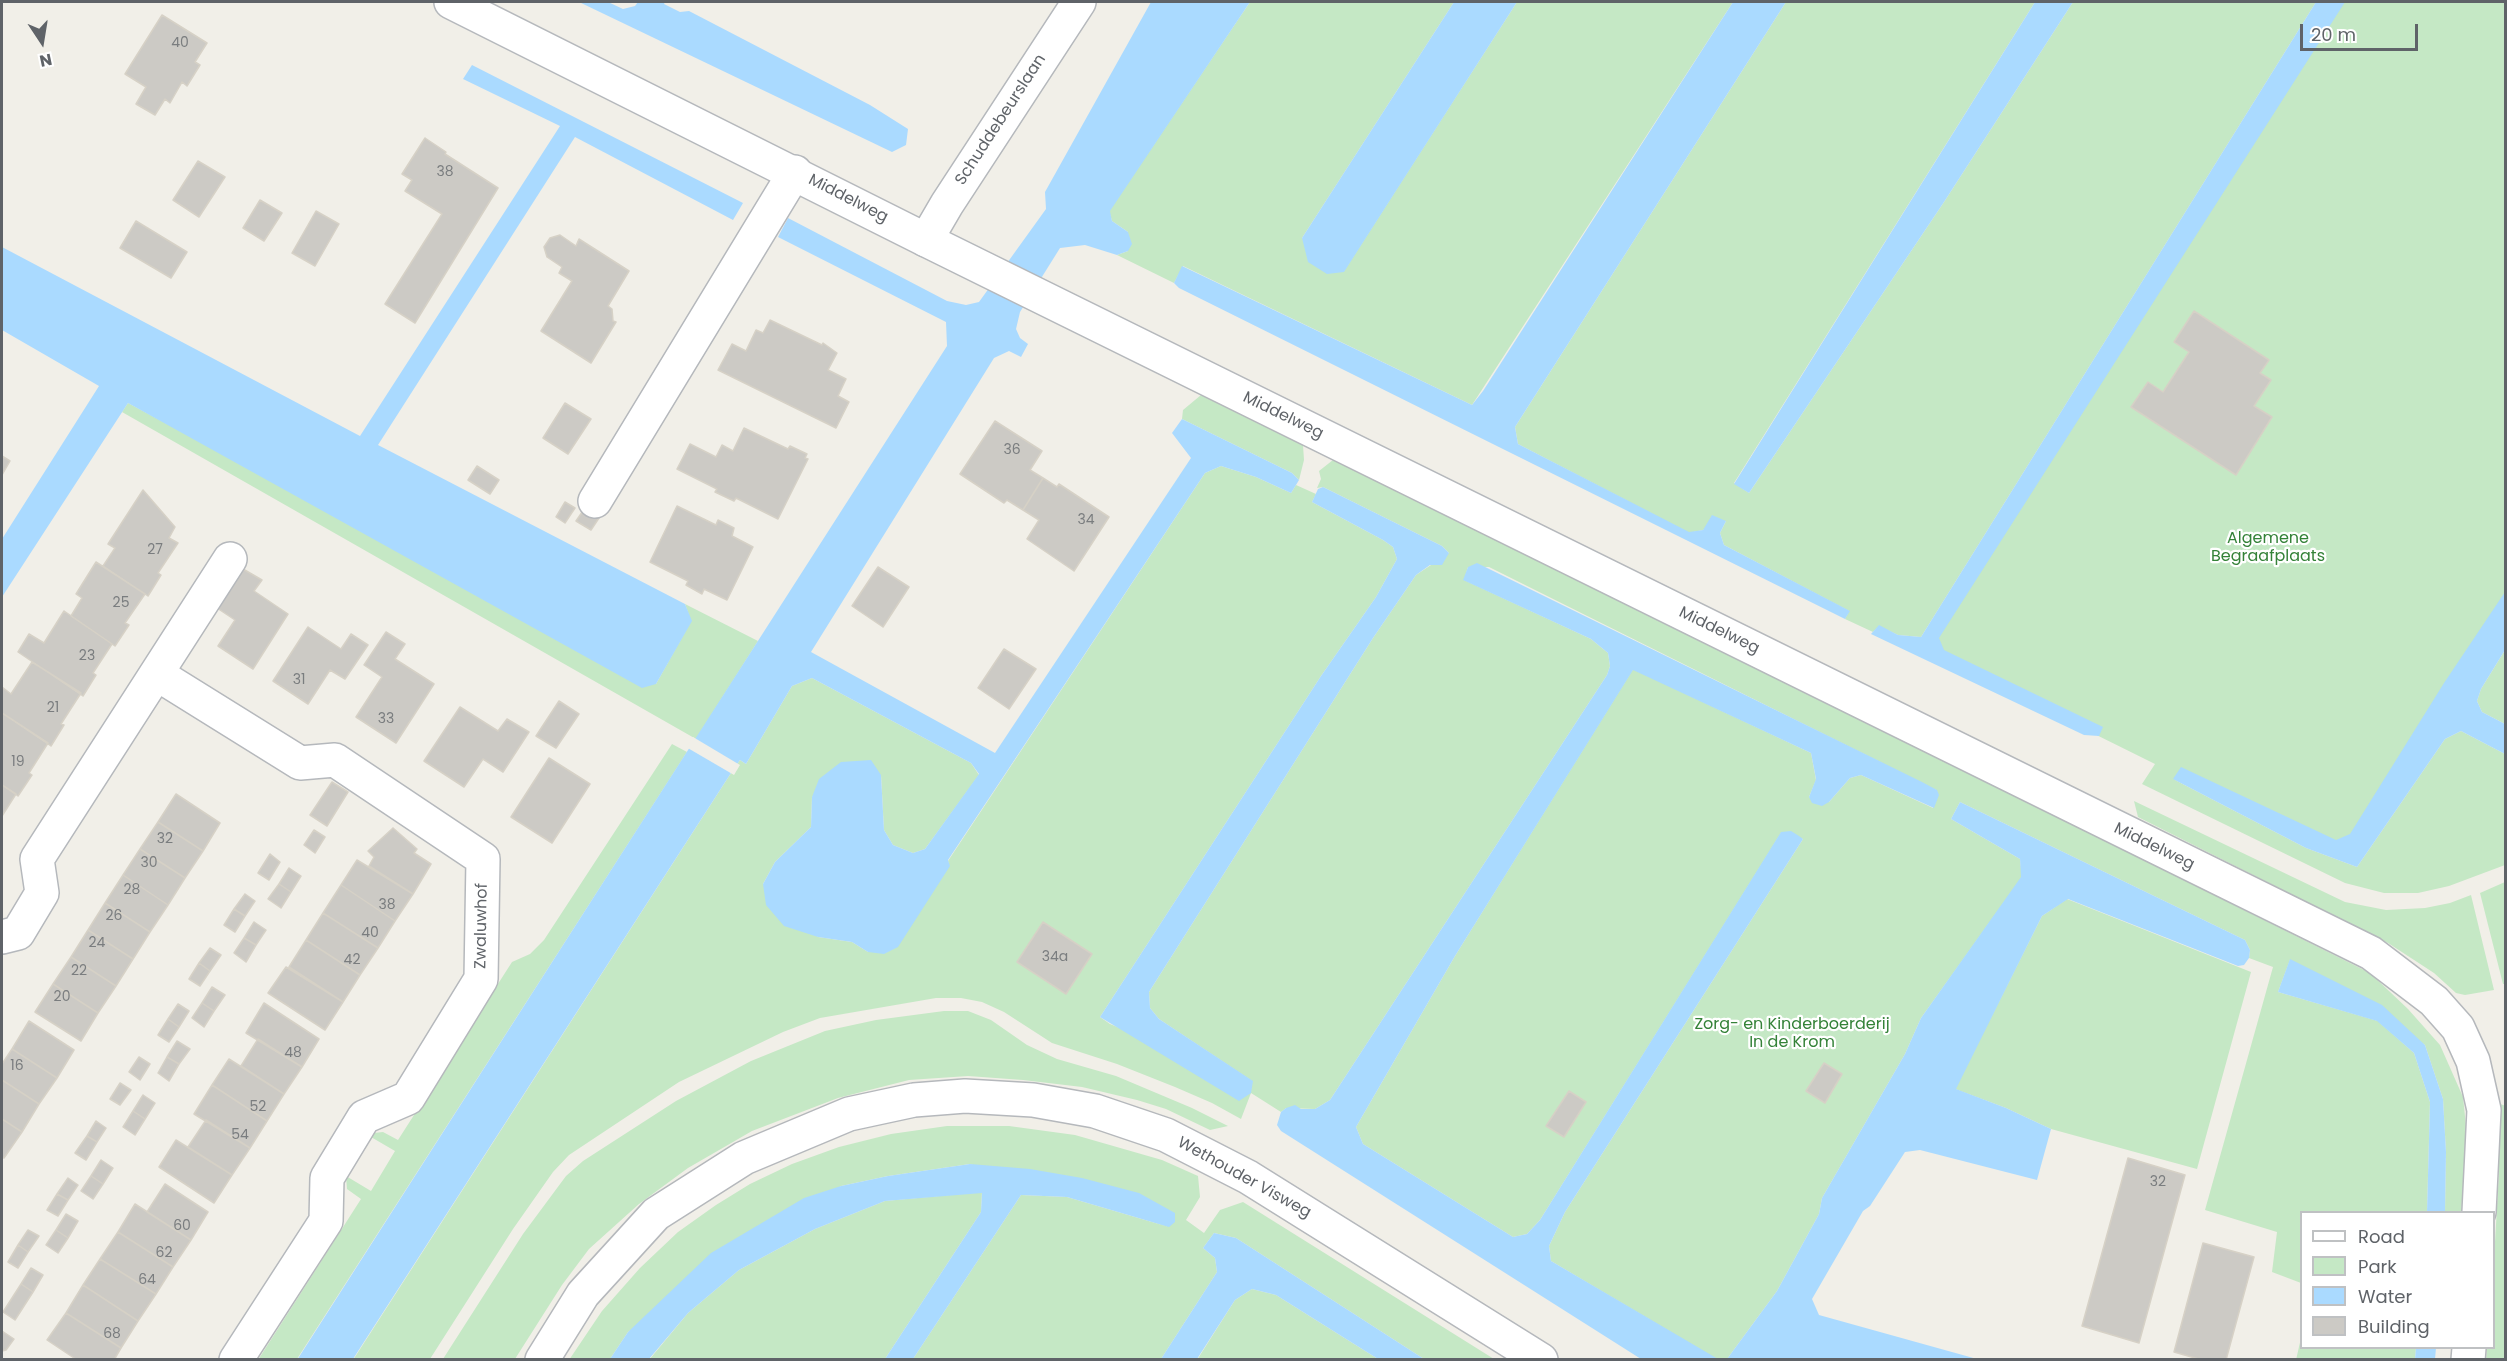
<!DOCTYPE html>
<style>
body{margin:0}
#map{position:relative;width:2507px;height:1361px;overflow:hidden;background:#f1efe8;font-family:Poppins,sans-serif}
canvas{display:block}
.frame{position:absolute;inset:0;border:3px solid #5f6368;pointer-events:none}
.legend{position:absolute;left:2300px;top:1211px;width:195px;height:138px;box-sizing:border-box;background:#fff;border:2px solid #bfc1c3;margin:0;padding:8px 10px;list-style:none;font-size:18px;color:#5f6368}
.legend li{display:flex;align-items:center;gap:12px;height:30px}
.legend b{width:30px;border:2px solid #bfc1c3}
.north{position:absolute;left:12px;top:12px;width:60px;height:60px;-webkit-text-stroke:4px #fff;paint-order:stroke;rotate:168deg;font-size:16px;font-weight:700;line-height:24px;text-align:center;color:#5f6368}
.north::after{content:'';display:block;margin:auto;width:21px;height:27px;background:#5f6368;clip-path:polygon(50% 0,100% 100%,50% 72%,0 100%)}
.scale{position:absolute;left:2300px;top:24px;width:118px;height:27px;box-sizing:border-box;border:3px solid #5f6368;border-top:0;padding-left:8px;font-size:18px;line-height:21px;white-space:nowrap;color:#5f6368;-webkit-text-stroke:4px #fff;paint-order:stroke}
</style>
<div id="map">
<canvas width="2507" height="1361"></canvas>
<div class="frame"></div>
<ul class="legend">
<li><b style="height:8px;background:#fff"></b>Road</li>
<li><b style="height:16px;background:#c5e8c5"></b>Park</li>
<li><b style="height:16px;background:#aadaff"></b>Water</li>
<li><b style="height:16px;background:#cccac5"></b>Building</li>
</ul>
<div class="north">N</div>
<div class="scale">20 m</div>
</div>
<script>
const g = document.querySelector('canvas').getContext('2d');
g.lineJoin = 'round';
function fillPath(path, color) { g.fillStyle = color; g.fill(path, 'evenodd'); }
const poly = rows => new Path2D(rows.map(r => 'M' + r).join(''));
function stroke(path, color, width, dash) { g.strokeStyle = color; g.lineWidth = width; g.lineCap = dash ? 'butt' : 'round'; g.setLineDash(dash || []); g.stroke(path); }
function drawText(font, color, halo, rows, align = 'center') {
  g.font = font + ' Poppins,sans-serif'; g.lineWidth = 4.5; g.setLineDash([]); g.textBaseline = 'middle'; g.strokeStyle = halo; g.fillStyle = color; for (const [text, x, y, turn = 0] of rows) {
    g.save(); g.translate(x, y); g.rotate((+turn || 0) * Math.PI / 180); g.textAlign = isNaN(turn) ? turn : align; if (halo) g.strokeText(text, 0, 0); g.fillText(text, 0, 0); g.restore();
  }
}
fillPath(poly([
 [1250,2,1454,2,1302,238,1344,271,1517,2,1733,2,1472,405,1183,266,1174,283,1117,255,1128,251,1128,232,1112,221,1109,211],
 [1786,2,2035,2,1734,483,1749,493,1944,202,2073,2,2316,2,1921,637,1898,635,1879,626,1873,632,1845,619,1849,611,1724,545,1720,533,1726,521,1703,530,1689,533,1518,444,1515,427],
 [2336,2,2505,2,2505,613,2346,858,2173,779,2306,848,2357,867,2445,739,2461,731,2505,754,2505,865,2449,886,2418,893,2384,893,2345,883,2142,784,2155,764,1925,650],
 [1201,395,1303,445,1304,460,1299,480,1292,473,1182,419,1183,410],
 [128,403,656,684,691,621,685,604,758,641,696,739,122,412],
 [1333,460,1974,775,2370,973,2408,1009,2440,1045,2463,1097,2467,1136,2461,1212,2445,1212,2446,1152,2443,1099,2425,1045,2290,960,2278,992,2378,1021,2414,1053,2430,1102,2427,1212,2302,1212,2301,1283,2272,1272,2277,1232,2205,1210,2273,967,2249,958,2250,950,2245,940,1960,802,1951,819,2020,859,2022,877,1921,1018,1905,1054,1822,1198,1819,1214,1777,1291,1727,1359,1716,1359,1551,1261,1549,1246,1565,1212,1803,839,1781,833,1540,1220,1527,1234,1513,1237,1363,1144,1356,1127,1455,956,1633,669,1811,753,1816,780,1809,797,1829,802,1850,778,1861,775,1933,808,1936,790,1489,567,1468,567,1464,580,1591,639,1608,653,1610,666,1607,675,1330,1100,1315,1109,1286,1108,1281,1112,1251,1093,1241,1119,1212,1103,1175,1087,1117,1064,1052,1043,1004,1012,982,1002,961,998,936,998,820,1018,783,1032,679,1082,569,1155,553,1172,513,1229,430,1359,353,1360,731,773,740,760,746,764,792,686,812,678,971,763,979,775,925,849,913,853,893,845,884,830,881,775,812,797,811,827,775,862,763,884,818,937,852,942,868,952,949,866,948,861,1205,473,1221,466,1256,477,1291,493,1296,485,1316,494,1312,502,1383,540,1393,547,1397,559,1376,597,1321,676,1100,1017,1110,1024,1252,1081,1159,1019,1150,1008,1149,992,1373,638,1416,575,1449,553,1442,546,1323,487,1317,488,1321,479,1319,471],
 [2505,650,2505,724,2482,712,2477,701,2481,689],
 [672,744,687,752,297,1359,258,1360,361,1199,347,1189,346,1176,371,1191,395,1151,371,1137,374,1133,383,1132,398,1140,512,962,530,954,544,940],
 [2134,801,2345,902,2386,910,2425,908,2450,903,2471,895,2494,990,2465,995,2456,993,2434,973,2388,943,2138,817],
 [2505,882,2506,984,2503,984,2480,893],
 [2067,899,2251,972,2197,1169,2051,1129,2006,1108,1955,1089,2042,916],
 [944,1011,968,1011,991,1020,1027,1045,1057,1059,1116,1076,1192,1108,1228,1126,1210,1130,1166,1109,1137,1100,1082,1087,1023,1080,968,1076,909,1080,838,1098,752,1131,688,1168,639,1204,589,1249,562,1285,515,1359,443,1359,523,1234,566,1176,583,1161,676,1101,751,1061,825,1031,876,1020],
 [2497,1103,2506,1106,2506,1359,2486,1360,2487,1348,2494,1348,2494,1259,2499,1173],
 [947,1126,1009,1126,1075,1135,1162,1160,1198,1176,1200,1197,1186,1220,1204,1233,1220,1210,1243,1202,1494,1359,1424,1359,1236,1238,1214,1233,1203,1248,1215,1258,1217,1272,1161,1359,913,1359,1021,1195,1067,1197,1169,1227,970,1164,888,1176,841,1186,628,1332,610,1359,569,1360,602,1311,640,1268,678,1232,716,1205,750,1184,792,1164,839,1147,891,1134],
 [982,1192,981,1212,885,1359,649,1360,688,1313,739,1270,815,1229,885,1201],
 [1252,1289,1276,1295,1378,1359,1197,1360,1235,1300],
 [2301,1338,2302,1348,2416,1348,2415,1359,2296,1360]
]), '#c5e8c5');
fillPath(poly([
 [579,2,608,2,623,9,635,6,638,2,665,2,664,4,680,12,689,11,870,105,908,129,906,145,892,152],
 [1151,2,1250,2,1110,211,1112,221,1128,232,1132,244,1128,251,1117,255,1085,245,1060,248,1020,312,1016,329,1020,338,1028,344,1021,357,1009,351,994,358,811,652,995,753,1191,458,1172,433,1182,419,1292,473,1299,480,1296,485,1291,493,1256,477,1221,466,1205,473,948,860,950,866,898,947,884,954,868,952,852,942,818,937,784,926,766,905,763,884,775,862,811,827,812,797,819,779,841,762,871,760,881,775,884,830,893,845,913,853,925,849,979,774,971,763,812,678,792,686,746,764,740,760,731,773,353,1359,297,1360,947,346,946,322,778,237,788,218,947,301,966,305,979,302,1046,209,1045,192],
 [1454,2,1517,2,1344,272,1327,274,1308,262,1302,238],
 [1733,2,1786,2,1515,427,1518,444,1689,532,1703,530,1712,515,1726,521,1720,533,1724,545,1850,611,1845,619,1179,288,1174,283,1182,266,1472,405,1483,391],
 [2035,2,2073,2,1944,202,1749,493,1734,484],
 [2316,2,2345,2,1939,638,1944,650,2103,727,2099,736,2084,735,1871,634,1879,625,1898,635,1921,637],
 [472,65,743,203,733,220,575,137,378,445,685,604,692,621,656,684,642,688,128,403,2,597,2,539,99,386,2,330,2,247,360,436,560,126,463,79],
 [1323,487,1442,546,1449,553,1442,565,1430,565,1416,575,1373,638,1149,992,1150,1008,1159,1019,1253,1081,1251,1093,1239,1101,1100,1017,1321,676,1376,597,1397,559,1393,547,1383,540,1312,502,1318,489],
 [1477,563,1922,782,1937,790,1939,795,1934,808,1861,775,1850,778,1829,802,1822,806,1812,803,1809,797,1816,779,1811,753,1633,670,1455,956,1356,1127,1363,1144,1513,1237,1527,1234,1540,1220,1781,832,1791,831,1799,836,1803,839,1565,1212,1549,1246,1551,1261,1718,1359,1641,1359,1281,1131,1277,1125,1281,1112,1286,1108,1295,1105,1301,1109,1315,1109,1330,1100,1607,675,1610,666,1608,653,1591,639,1463,580,1468,567],
 [2505,592,2505,650,2481,689,2477,701,2482,712,2505,724,2505,754,2461,731,2445,739,2357,867,2306,848,2173,779,2181,767,2336,840,2350,834,2444,683],
 [1960,802,2245,940,2250,950,2249,958,2244,965,2238,966,2068,899,2042,916,1956,1089,2006,1108,2051,1129,2037,1180,1920,1150,1905,1152,1870,1206,1863,1211,1812,1299,1819,1315,1977,1359,1727,1359,1777,1291,1819,1214,1822,1198,1905,1054,1921,1018,2021,877,2020,859,1951,819],
 [2290,959,2382,1005,2425,1045,2443,1099,2446,1152,2445,1212,2427,1212,2430,1102,2414,1053,2377,1021,2278,992],
 [970,1164,1030,1169,1082,1178,1139,1193,1175,1213,1175,1222,1169,1227,1067,1197,1021,1195,913,1359,885,1359,981,1212,982,1193,885,1201,815,1229,739,1270,688,1313,649,1359,610,1359,628,1332,711,1253,804,1198,841,1186,888,1176],
 [1214,1233,1236,1238,1424,1359,1378,1359,1276,1295,1252,1289,1235,1300,1197,1359,1161,1359,1217,1272,1215,1258,1203,1248],
 [2416,1348,2436,1348,2435,1359,2415,1359]
]), '#aadaff');
fillPath(poly([
 [693,737,740,765,734,775,686,747]
]), '#f1efe8');
const building = poly([
 [162,15,207,43,195,62,200,65,187,86,182,82,170,103,165,99,155,115,136,104,146,87,125,74,162,15],
 [425,138,446,152,445,154,498,188,415,323,385,304,442,214,405,191,412,180,402,174,425,138],
 [198,161,225,177,199,217,173,200,198,161],
 [260,200,282,213,264,241,243,228,260,200],
 [316,211,339,224,315,266,292,253,316,211],
 [136,221,187,252,171,278,120,248,136,221],
 [560,235,576,246,579,239,629,271,608,306,612,309,613,321,616,322,591,363,541,331,572,281,559,273,562,267,547,257,544,247,550,238,560,235],
 [2194,311,2269,360,2260,373,2271,380,2254,406,2272,417,2236,475,2131,407,2148,382,2163,392,2189,352,2174,342,2194,311],
 [770,320,822,345,823,343,837,353,828,370,846,379,838,396,849,402,836,428,718,370,732,344,746,351,756,330,763,333,770,320],
 [565,403,591,419,568,454,543,438,565,403],
 [995,421,1042,451,1030,470,1043,478,1023,510,1007,500,1004,503,960,474,995,421],
 [744,428,788,449,790,446,807,454,805,458,808,459,778,519,736,498,734,501,715,492,717,489,677,469,690,444,716,457,722,445,733,451,744,428],
 [2,456,10,461,2,475,2,456],
 [477,466,499,480,490,494,468,480,477,466],
 [1043,478,1057,487,1059,484,1109,517,1074,571,1027,539,1039,520,1023,510,1043,478],
 [143,490,175,527,169,538,178,543,158,573,161,575,148,596,103,566,115,548,108,544,143,490],
 [565,502,575,508,565,523,556,517,565,502],
 [587,505,601,515,591,530,576,521,587,505],
 [677,506,716,525,718,520,734,528,732,536,753,547,727,600,704,589,702,594,686,585,688,581,650,562,677,506],
 [96,562,145,594,125,623,129,625,115,646,71,616,82,598,76,594,96,562],
 [878,567,909,587,883,627,852,606,878,567],
 [243,569,262,580,254,591,288,614,253,669,218,646,235,620,217,608,243,569],
 [64,611,112,644,93,673,96,675,83,696,18,652,29,634,44,643,64,611],
 [308,627,341,649,351,634,368,645,345,679,330,670,308,704,273,681,308,627],
 [386,632,405,644,395,659,434,684,396,743,356,717,382,677,364,665,386,632],
 [1004,649,1036,669,1009,709,978,688,1004,649],
 [32,662,81,693,61,724,64,725,51,746,2,713,2,687,11,694,32,662],
 [559,701,579,714,556,748,536,736,559,701],
 [460,707,498,731,507,719,529,732,503,772,483,759,464,787,424,761,460,707],
 [2,713,48,743,29,773,32,775,18,796,2,785,2,713],
 [549,758,590,784,552,843,511,817,549,758],
 [332,782,348,792,327,826,310,815,332,782],
 [2,785,16,794,2,816,2,785],
 [176,794,220,823,203,851,158,822,176,794],
 [158,822,203,851,185,878,140,849,158,822],
 [393,828,417,849,414,853,431,864,413,894,369,866,374,857,368,851,393,828],
 [314,830,325,837,315,853,304,845,314,830],
 [140,849,185,878,168,905,123,875,140,849],
 [270,854,280,862,269,880,258,873,270,854],
 [357,860,413,894,395,921,341,885,357,860],
 [289,868,301,876,291,892,279,884,289,868],
 [123,875,168,905,150,932,105,903,123,875],
 [279,884,291,892,281,908,268,899,279,884],
 [341,885,395,921,378,948,323,913,341,885],
 [245,894,255,901,245,916,234,909,245,894],
 [105,903,150,932,133,959,88,930,105,903],
 [234,909,245,916,235,932,224,925,234,909],
 [323,913,378,948,360,975,306,940,323,913],
 [254,922,266,930,256,945,244,938,254,922],
 [1043,922,1092,954,1066,994,1017,962,1043,922],
 [88,930,133,959,116,986,71,957,88,930],
 [244,938,256,945,246,962,234,953,244,938],
 [306,940,360,975,343,1002,289,967,306,940],
 [210,948,221,955,210,971,199,963,210,948],
 [71,957,116,986,98,1013,53,984,71,957],
 [199,963,210,971,200,986,189,979,199,963],
 [286,967,343,1002,325,1030,268,993,286,967],
 [53,984,98,1013,81,1041,35,1012,53,984],
 [212,987,225,995,214,1011,202,1003,212,987],
 [202,1003,214,1011,204,1027,192,1018,202,1003],
 [264,1003,319,1039,302,1067,246,1033,264,1003],
 [178,1004,189,1011,179,1027,168,1019,178,1004],
 [168,1019,179,1027,169,1042,158,1035,168,1019],
 [29,1021,74,1050,57,1078,12,1049,29,1021],
 [258,1039,302,1067,284,1094,241,1066,258,1039],
 [177,1041,190,1049,179,1064,167,1057,177,1041],
 [12,1049,57,1078,39,1104,2,1080,2,1064,12,1049],
 [139,1057,150,1064,140,1080,129,1072,139,1057],
 [167,1057,179,1064,169,1081,158,1073,167,1057],
 [229,1059,284,1094,267,1121,212,1085,229,1059],
 [1824,1063,1842,1074,1825,1103,1806,1091,1824,1063],
 [2,1080,39,1104,22,1132,2,1119,2,1080],
 [120,1083,131,1090,120,1105,110,1099,120,1083],
 [212,1085,267,1121,250,1148,194,1114,212,1085],
 [1569,1091,1586,1102,1564,1137,1546,1126,1569,1091],
 [143,1095,155,1103,145,1119,133,1111,143,1095],
 [133,1111,145,1119,135,1135,123,1127,133,1111],
 [2,1119,22,1132,4,1158,2,1157,2,1119],
 [206,1120,250,1148,232,1175,188,1147,206,1120],
 [96,1121,106,1128,97,1142,87,1136,96,1121],
 [87,1136,97,1142,86,1160,75,1153,87,1136],
 [176,1140,232,1175,214,1203,159,1167,176,1140],
 [2128,1158,2185,1175,2139,1343,2082,1326,2128,1158],
 [101,1160,113,1168,103,1184,91,1176,101,1160],
 [91,1176,103,1184,93,1199,81,1191,91,1176],
 [68,1178,78,1185,68,1200,57,1194,68,1178],
 [165,1184,208,1212,191,1240,147,1212,165,1184],
 [57,1194,68,1200,58,1216,47,1210,57,1194],
 [135,1204,191,1240,173,1267,118,1232,135,1204],
 [66,1214,78,1221,68,1238,56,1230,66,1214],
 [28,1230,39,1236,28,1252,18,1245,28,1230],
 [56,1230,68,1238,58,1253,46,1245,56,1230],
 [118,1232,173,1267,156,1294,100,1259,118,1232],
 [2203,1243,2254,1257,2226,1360,2202,1360,2174,1352,2203,1243],
 [18,1245,28,1252,18,1268,8,1262,18,1245],
 [100,1259,156,1294,138,1321,83,1285,100,1259],
 [31,1268,43,1275,33,1292,21,1284,31,1268],
 [21,1284,33,1292,15,1320,3,1312,21,1284],
 [83,1285,138,1321,121,1348,66,1313,83,1285],
 [66,1313,121,1348,114,1360,77,1360,47,1340,66,1313],
 [2,1331,14,1339,6,1350,2,1351,2,1331]
]);
fillPath(building, '#cccac5');
stroke(building, '#d6d1c6', 1.5);
const minor = poly([
 [926,240,947,204,1079,2],
 [595,501,795,172],
 [157,674,300,763,335,760,483,859,481,979,408,1098,364,1117,327,1178,326,1221,236,1360],
 [2,937,18,933,42,893,37,859,230,559]
]);
const tertiary = poly([
 [451,2,926,240,2371,953,2434,1001,2458,1028,2473,1061,2484,1110,2479,1212],
 [542,1360,583,1294,656,1214,744,1158,849,1114,914,1100,965,1096,1033,1100,1095,1111,1166,1135,1248,1177,1541,1360],
 [2468,1360,2469,1348]
]);
stroke(minor, '#b5b8bc', 36);
stroke(tertiary, '#b5b8bc', 36);
stroke(minor, '#fff', 33);
stroke(tertiary, '#fff', 33);
drawText('14px', '#7a7d7f', null, [
 ["40",180,43],
 ["38",445,172],
 ["36",1012,450],
 ["34",1086,520],
 ["27",155,550],
 ["25",121,603],
 ["23",87,656],
 ["31",299,680],
 ["21",53,708],
 ["33",386,719],
 ["19",18,762],
 ["32",165,839],
 ["30",149,863],
 ["28",132,890],
 ["38",387,905],
 ["26",114,916],
 ["40",370,933],
 ["24",97,943],
 ["34a",1055,957],
 ["42",352,960],
 ["22",79,971],
 ["20",62,997],
 ["48",293,1053],
 ["16",17,1066],
 ["52",258,1107],
 ["54",240,1135],
 ["32",2158,1182],
 ["60",182,1226],
 ["62",164,1253],
 ["64",147,1280],
 ["68",112,1334]
]);
drawText('16px', '#5f6368', '#fff', [
 ["Schuddebeurslaan",1001,120,-57],
 ["Middelweg",848,199,27],
 ["Middelweg",1283,416,26],
 ["Middelweg",1719,631,26],
 ["Middelweg",2154,847,26],
 ["Zwaluwhof",482,926,-89],
 ["Wethouder Visweg",1244,1178,29]
]);
drawText('16px', '#348238', '#fff', [
 ["Algemene",2268,539],
 ["Begraafplaats",2268,557],
 ["Zorg- en Kinderboerderij",1792,1025],
 ["In de Krom",1792,1043]
]);
</script>
